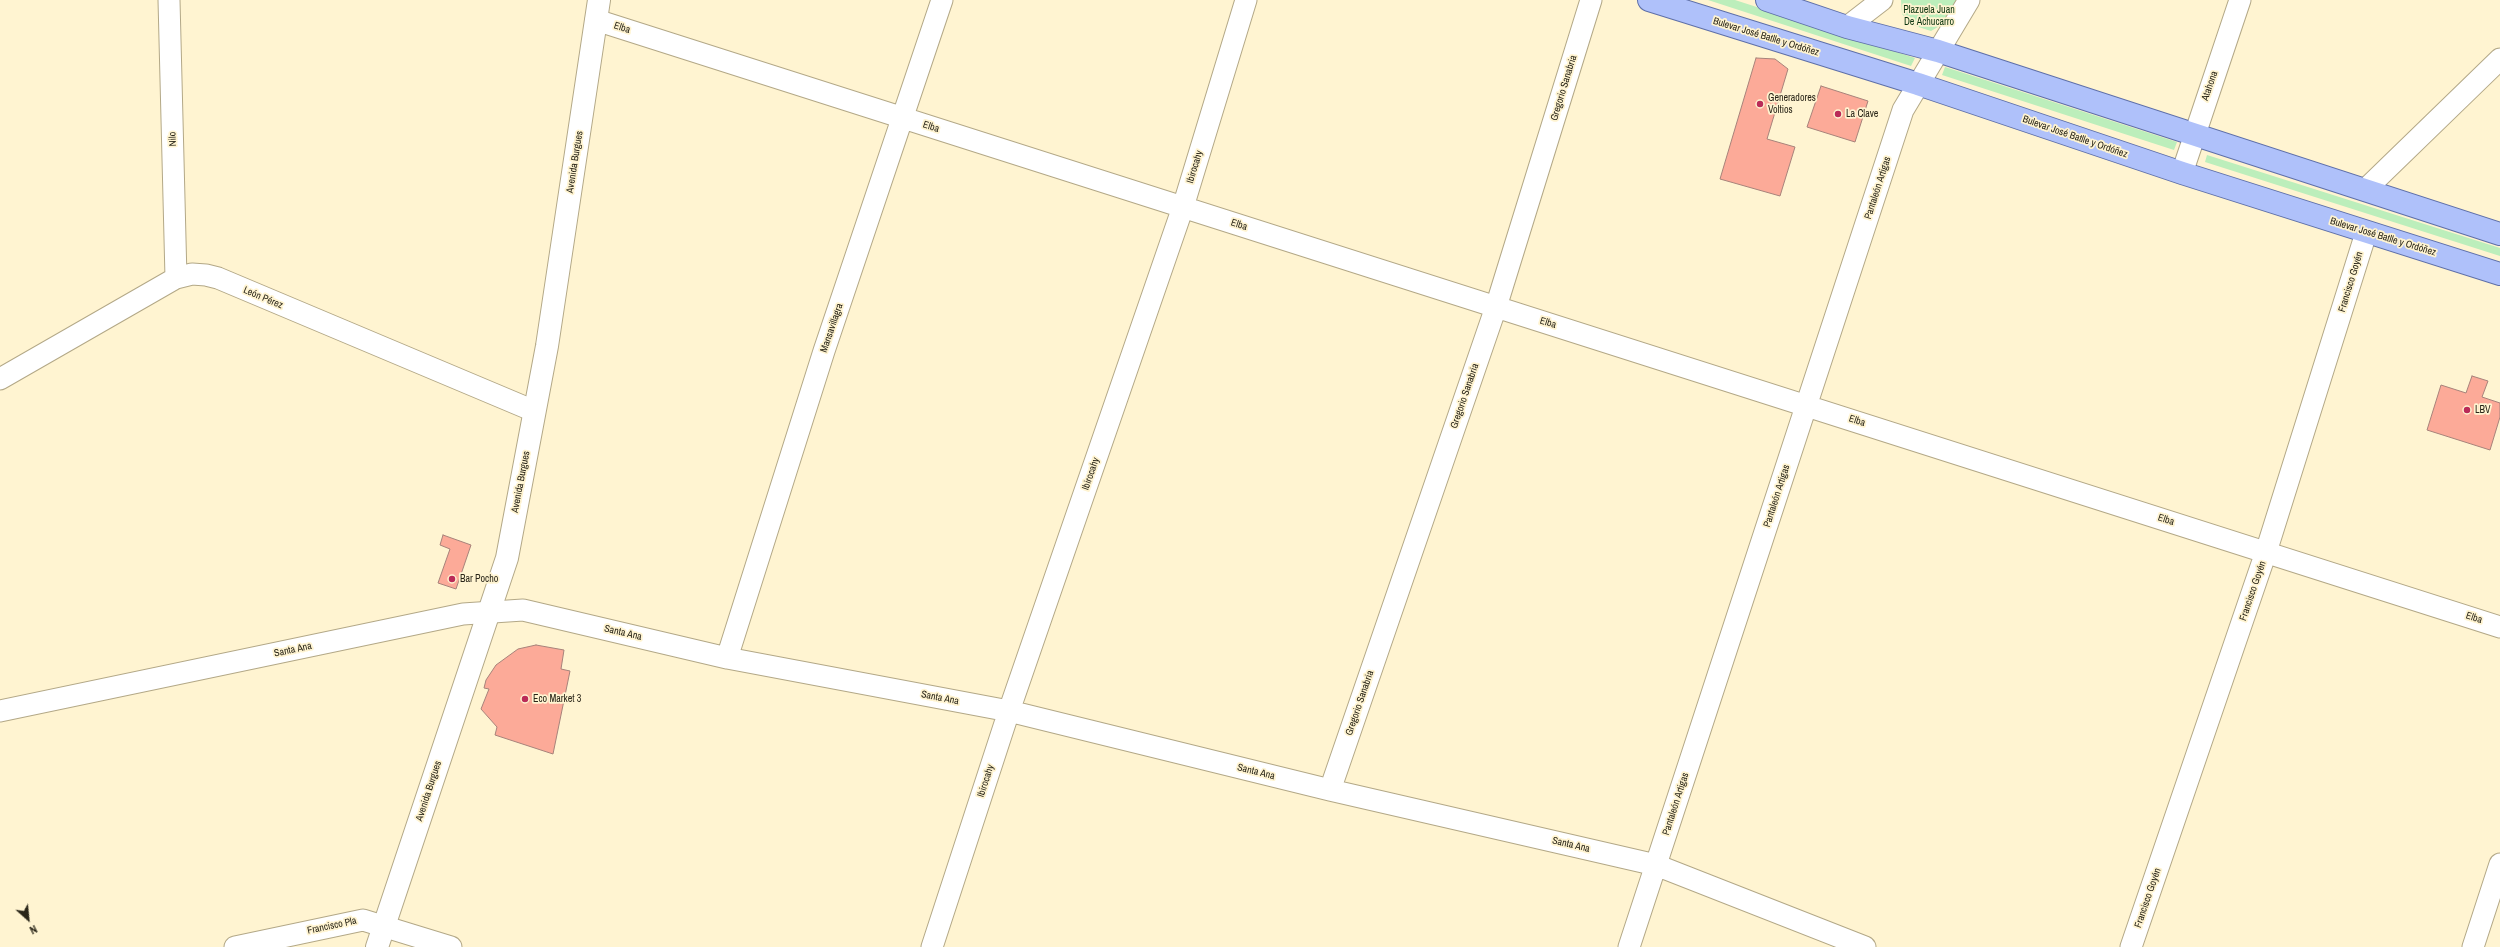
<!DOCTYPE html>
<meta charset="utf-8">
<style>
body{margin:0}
#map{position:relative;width:2500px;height:947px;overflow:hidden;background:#fff4d1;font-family:"Archivo Narrow",sans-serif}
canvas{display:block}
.north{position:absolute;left:8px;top:899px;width:40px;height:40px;-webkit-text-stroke:3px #fff4d1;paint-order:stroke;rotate:153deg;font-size:11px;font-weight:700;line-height:16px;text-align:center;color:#292518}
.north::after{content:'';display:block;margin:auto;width:14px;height:18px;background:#292518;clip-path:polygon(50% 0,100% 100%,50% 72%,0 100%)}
</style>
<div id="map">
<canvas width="2500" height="947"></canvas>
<div class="north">N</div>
</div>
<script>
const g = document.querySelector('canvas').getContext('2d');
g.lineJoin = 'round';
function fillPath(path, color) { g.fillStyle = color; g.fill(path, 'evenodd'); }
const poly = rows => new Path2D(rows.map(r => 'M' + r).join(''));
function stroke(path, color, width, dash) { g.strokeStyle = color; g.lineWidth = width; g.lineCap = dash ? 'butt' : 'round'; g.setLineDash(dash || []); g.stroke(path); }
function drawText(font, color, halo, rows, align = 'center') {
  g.font = font + ' "Archivo Narrow",sans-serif'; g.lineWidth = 3.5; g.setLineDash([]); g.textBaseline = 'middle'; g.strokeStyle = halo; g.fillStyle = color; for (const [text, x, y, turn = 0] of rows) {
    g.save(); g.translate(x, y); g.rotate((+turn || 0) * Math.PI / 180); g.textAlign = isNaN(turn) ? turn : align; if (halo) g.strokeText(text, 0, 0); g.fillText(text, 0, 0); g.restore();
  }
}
fillPath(poly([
 [1708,0,1735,0,1915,58,1911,66],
 [1901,0,1957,0,1943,24,1931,31,1912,25,1907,20,1902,14],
 [1945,67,2177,142,2174,150,1942,75],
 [2207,155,2500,248,2500,256,2205,162]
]), '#bceebb');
const building = poly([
 [1756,58,1775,59,1788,69,1767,139,1795,147,1780,196,1720,179,1756,58],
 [1821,86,1868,101,1855,142,1807,127,1821,86],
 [2472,376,2488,381,2482,397,2500,403,2500,417,2490,450,2427,430,2441,385,2466,393,2472,376],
 [443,535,471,545,456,589,438,583,450,549,440,545,443,535],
 [536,645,564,650,561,669,570,671,553,754,495,735,497,727,481,709,489,689,484,688,486,680,496,665,518,649,536,645]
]);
fillPath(building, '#fcaa98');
stroke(building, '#a7827a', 1);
const minor = poly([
 [169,0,176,278],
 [596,20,2500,627],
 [1847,27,1882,0],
 [2182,173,2240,0],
 [2365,190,2500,59],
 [0,379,176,278,192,274,206,275,218,278,534,411],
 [727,658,824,351,942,0],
 [0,711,463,614,523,610,727,658,1009,711,1330,790,1656,865,1865,947],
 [1330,790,1496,307,1591,0],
 [235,947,363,920,451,947],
 [932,947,1009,711,1183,207,1246,0],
 [1629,947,1903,110,1969,0],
 [2131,947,2266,552,2366,233],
 [2473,947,2500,864]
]);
const tertiary = poly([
 [377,947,507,558,547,346,599,0]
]);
const primary = poly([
 [1649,0,1918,84,2182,173,2500,274],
 [1767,0,1847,27,1938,51,2500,234]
]);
stroke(minor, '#b3a887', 23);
stroke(tertiary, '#b3a887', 24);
stroke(primary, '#5e6fa8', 24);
stroke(minor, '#fff', 21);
stroke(tertiary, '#fff', 22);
stroke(primary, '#afc1fa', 22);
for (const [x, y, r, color] of [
 [1760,104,4,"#ba2b58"],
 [1838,114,4,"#ba2b58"],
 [2467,410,4,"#ba2b58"],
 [452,579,4,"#ba2b58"],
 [525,699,4,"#ba2b58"]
]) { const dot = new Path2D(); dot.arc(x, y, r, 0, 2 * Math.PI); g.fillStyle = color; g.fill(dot); stroke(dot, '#fff4d1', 1.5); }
drawText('10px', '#0a340e', '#fff4d1', [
 ["Plazuela Juan",1929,10],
 ["De Achucarro",1929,22]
]);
drawText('10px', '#292518', '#fff4d1', [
 ["Elba",622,28,18],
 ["Bulevar José Batlle y Ordóñez",1766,37,17],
 ["Atahona",2210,86,-71],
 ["Gregorio Sanabria",1564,88,-73],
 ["Elba",931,127,18],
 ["Bulevar José Batlle y Ordóñez",2075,137,19],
 ["Nilo",173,139,-92],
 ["Avenida Burgues",575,162,-81],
 ["Ibirocahy",1195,167,-73],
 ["Pantaleón Artigas",1878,188,-72],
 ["Elba",1239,225,18],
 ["Bulevar José Batlle y Ordóñez",2383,237,17],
 ["Francisco Goyén",2351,282,-73],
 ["León Pérez",263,298,23],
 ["Elba",1548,323,17],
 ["Mansavillagra",832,328,-71],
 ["Gregorio Sanabria",1465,396,-71],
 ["Elba",1857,421,18],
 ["Ibirocahy",1091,474,-71],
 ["Avenida Burgues",521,482,-79],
 ["Pantaleón Artigas",1777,496,-72],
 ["Elba",2166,520,18],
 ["Francisco Goyén",2253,591,-71],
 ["Elba",2474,618,18],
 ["Santa Ana",623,633,13],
 ["Santa Ana",293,650,-12],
 ["Santa Ana",940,698,11],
 ["Gregorio Sanabria",1360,703,-71],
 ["Santa Ana",1256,772,14],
 ["Ibirocahy",986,781,-72],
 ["Avenida Burgues",429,791,-72],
 ["Pantaleón Artigas",1676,804,-72],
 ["Santa Ana",1571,845,13],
 ["Francisco Goyén",2148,898,-71],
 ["Francisco Pla",332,926,-12]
]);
drawText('10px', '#292518', '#fff4d1', [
 ["Generadores",1768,98],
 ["Voltios",1768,110],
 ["La Clave",1846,114],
 ["LBV",2475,410],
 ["Bar Pocho",460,579],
 ["Eco Market 3",533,699]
], 'left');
</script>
